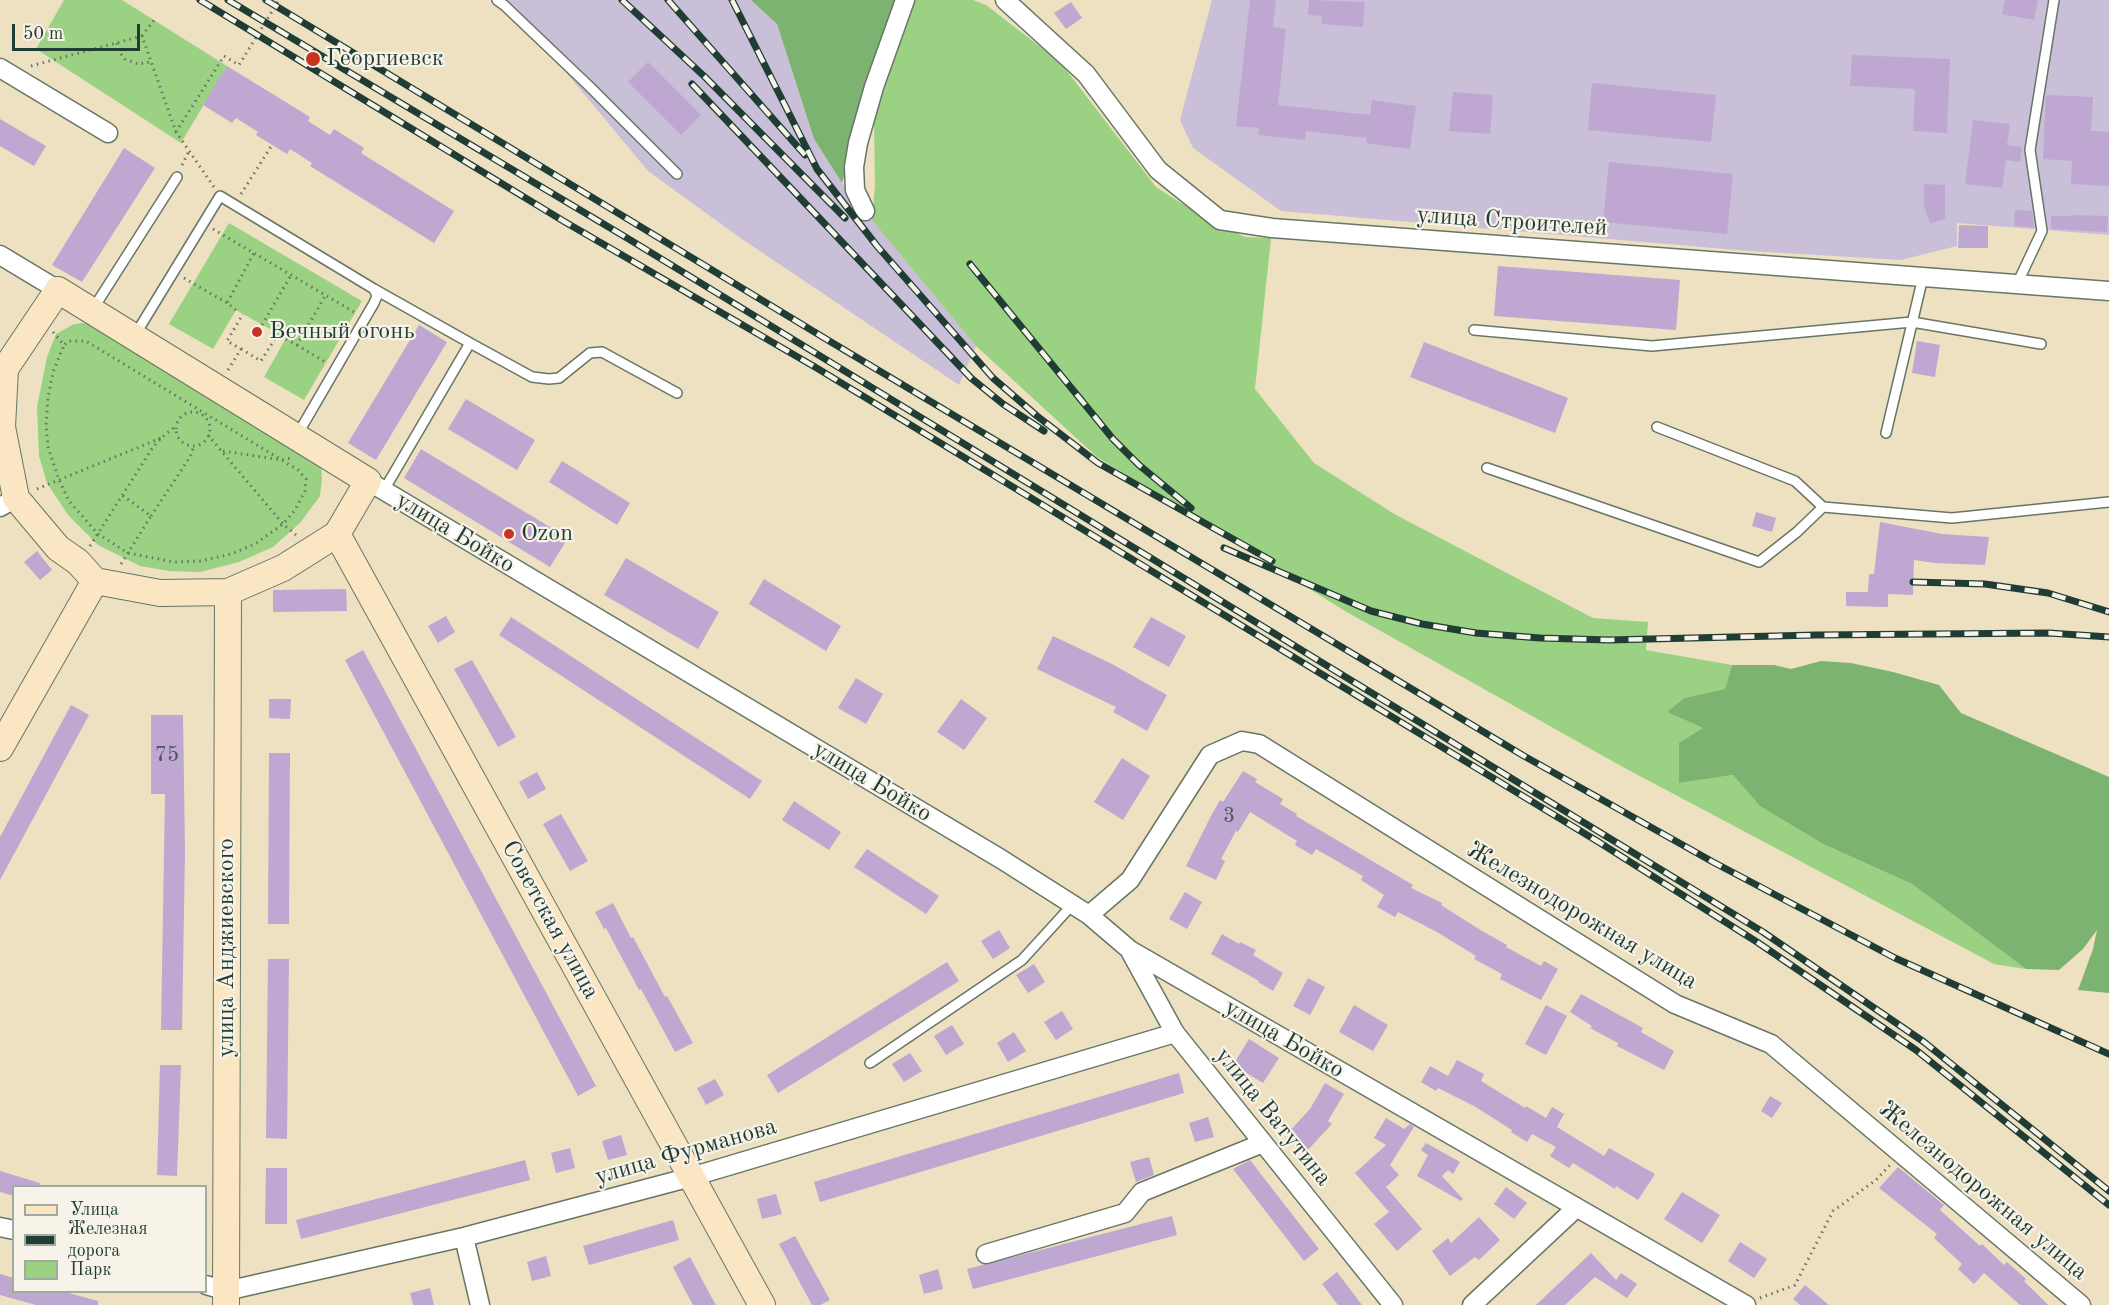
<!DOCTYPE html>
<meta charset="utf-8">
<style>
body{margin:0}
#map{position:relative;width:2109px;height:1305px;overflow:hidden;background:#ede1c1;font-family:"Old Standard TT",serif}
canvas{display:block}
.legend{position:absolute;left:12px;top:1185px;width:195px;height:108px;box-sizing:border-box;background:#f7f3e8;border:2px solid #a1aaa0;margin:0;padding:8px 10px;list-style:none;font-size:18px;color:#1f3d34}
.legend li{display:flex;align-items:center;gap:12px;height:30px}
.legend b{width:30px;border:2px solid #a1aaa0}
.scale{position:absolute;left:12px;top:24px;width:128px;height:27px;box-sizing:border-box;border:3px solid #1f3d34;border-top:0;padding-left:8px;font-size:18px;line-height:21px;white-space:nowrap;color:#1f3d34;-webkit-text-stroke:4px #f7f3e8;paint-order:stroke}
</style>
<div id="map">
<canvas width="2109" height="1305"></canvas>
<ul class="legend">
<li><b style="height:8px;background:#fbe6c4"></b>Улица</li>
<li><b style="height:8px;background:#1f3d34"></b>Железная дорога</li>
<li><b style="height:16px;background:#9bd182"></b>Парк</li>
</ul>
<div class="scale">50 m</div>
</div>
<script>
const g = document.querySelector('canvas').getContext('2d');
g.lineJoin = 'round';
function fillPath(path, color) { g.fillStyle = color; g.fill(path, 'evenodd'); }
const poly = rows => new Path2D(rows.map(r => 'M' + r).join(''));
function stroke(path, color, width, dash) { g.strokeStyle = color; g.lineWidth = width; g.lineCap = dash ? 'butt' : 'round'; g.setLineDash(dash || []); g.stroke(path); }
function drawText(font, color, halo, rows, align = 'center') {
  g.font = font + ' "Old Standard TT",serif'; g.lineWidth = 4.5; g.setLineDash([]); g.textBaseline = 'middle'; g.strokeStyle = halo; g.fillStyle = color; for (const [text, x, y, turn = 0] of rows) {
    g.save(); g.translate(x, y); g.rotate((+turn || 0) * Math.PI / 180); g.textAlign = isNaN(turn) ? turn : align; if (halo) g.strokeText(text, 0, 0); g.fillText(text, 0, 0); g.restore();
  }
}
fillPath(poly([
 [506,0,751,0,777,24,814,139,842,183,976,346,959,385,739,237,648,171],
 [1212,0,2109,0,2109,235,1957,223,1957,246,1901,260,1749,251,1281,211,1193,148,1180,120]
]), '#c9bfd8');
fillPath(poly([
 [64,0,122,0,227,66,181,143,36,49],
 [913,0,973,0,986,5,1060,62,1156,187,1209,221,1245,237,1271,238,1255,389,1314,463,1396,515,1593,618,1648,622,1646,650,1732,665,1725,689,1684,698,1667,712,1703,728,1679,783,1733,775,1761,806,1823,844,1912,884,2026,969,1994,964,1621,766,1345,611,1097,457,976,346,872,220,875,186,874,123,897,42],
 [229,223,362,301,304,400,264,377,286,338,243,314,236,310,213,349,169,324],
 [91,322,321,462,322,478,320,496,300,523,273,547,239,562,200,572,169,571,140,566,98,545,68,515,47,483,39,456,37,407,47,357,56,334,74,324]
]), '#9bd182');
fillPath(poly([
 [751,0,899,0,842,183,814,139,777,24],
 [1821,661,1851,663,1893,672,1939,685,1961,713,2109,777,2109,993,2078,990,2093,949,2097,930,2083,949,2059,970,2026,969,1912,884,1823,844,1760,806,1733,775,1679,783,1679,743,1703,728,1667,712,1684,698,1725,689,1732,665,1774,665,1791,669]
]), '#7cb370');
fillPath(poly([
 [1250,0,1276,0,1273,27,1286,29,1278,105,1370,115,1372,100,1416,106,1410,149,1366,143,1367,138,1306,131,1305,140,1258,135,1259,128,1236,126],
 [1309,0,1365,2,1363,27,1321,24,1322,16,1308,15],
 [2005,0,2038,0,2034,20,2002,14],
 [1071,2,1082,18,1066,29,1054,13],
 [1852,55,1950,59,1947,133,1913,131,1915,89,1850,86],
 [648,62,701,115,681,135,628,82],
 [227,66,310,117,308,121,330,135,334,129,364,148,361,153,454,211,434,243,310,166,312,163,290,149,287,154,256,135,258,132,236,118,232,123,203,105],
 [1592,83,1716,95,1711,142,1588,130],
 [1453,92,1493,95,1490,134,1449,131],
 [2046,95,2093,97,2091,131,2109,132,2109,186,2071,184,2072,161,2043,159],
 [0,119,46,146,34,166,0,146],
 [1973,120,2010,124,2007,145,2022,147,2020,162,2006,160,2002,188,1965,184],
 [124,148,155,168,82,282,52,265],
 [1609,162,1733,174,1727,234,1603,222],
 [1924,184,1945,185,1945,219,1930,223,1924,206],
 [2015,210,2032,211,2034,227,2014,226],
 [2073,215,2108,216,2107,232,2051,229,2051,216,2073,216],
 [1959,225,1988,226,1988,248,1958,248],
 [1498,266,1680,280,1676,330,1494,316],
 [419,325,447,342,376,460,348,443],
 [1917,341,1940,345,1935,377,1912,373],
 [1424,342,1568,398,1555,433,1410,377],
 [466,399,535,440,517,470,448,429],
 [421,449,568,538,550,567,404,478],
 [562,461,630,503,617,525,549,482],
 [1756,512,1776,518,1772,532,1752,526],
 [1880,522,1942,534,1989,537,1985,565,1935,563,1914,560,1913,595,1888,594,1888,607,1846,606,1846,592,1868,592,1869,574,1874,574],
 [37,551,52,570,40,580,24,562],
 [626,558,719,612,698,649,604,595],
 [764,579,841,626,826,651,749,604],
 [346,589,347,611,273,612,273,590],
 [446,616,455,632,438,643,428,626],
 [511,617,762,781,750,799,499,635],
 [1151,617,1186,636,1169,667,1133,647],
 [1053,636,1112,664,1167,695,1147,731,1113,712,1116,707,1037,669],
 [363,650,596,1086,578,1096,345,660],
 [472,660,516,737,498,747,454,669],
 [856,678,883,694,866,724,838,708],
 [269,699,291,699,290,719,269,718],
 [961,699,987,718,964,750,937,732],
 [71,705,89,715,0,880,0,837],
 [151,715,183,715,185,851,182,1030,161,1030,165,794,151,794],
 [269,753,290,753,289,924,268,924],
 [1122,758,1150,776,1123,820,1094,802],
 [1243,771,1257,779,1255,782,1283,799,1280,804,1297,814,1296,816,1413,885,1411,888,1442,903,1441,905,1482,931,1507,945,1506,947,1541,966,1544,961,1558,969,1541,1000,1500,979,1502,974,1474,959,1476,956,1437,932,1398,912,1395,917,1377,907,1384,895,1361,880,1363,876,1316,849,1312,855,1295,845,1297,841,1250,812,1238,832,1236,831,1221,859,1225,861,1216,880,1186,866,1211,816,1220,800,1223,802],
 [537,772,546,789,528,799,519,782],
 [794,801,841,832,829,850,782,820],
 [561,814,588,861,570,871,543,824],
 [867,849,939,896,926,914,854,867],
 [1185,892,1202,902,1187,929,1169,919],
 [613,903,631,938,633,937,665,997,667,996,693,1043,675,1052,641,989,639,990,606,928,604,929,595,912],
 [999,930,1010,948,993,959,981,941],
 [1222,934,1239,944,1240,942,1256,950,1253,955,1283,973,1273,991,1258,982,1259,981,1211,954],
 [268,959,289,959,287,1139,266,1138],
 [947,962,959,981,778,1093,767,1075],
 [1034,964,1045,982,1028,993,1016,975],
 [1308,978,1325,987,1310,1015,1293,1006],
 [1581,994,1643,1028,1641,1032,1674,1051,1664,1070,1617,1046,1618,1043,1590,1028,1592,1026,1570,1012],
 [1354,1005,1388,1025,1373,1051,1339,1032],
 [1546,1005,1567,1016,1546,1055,1525,1044],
 [1062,1011,1073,1029,1056,1040,1044,1022],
 [952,1025,964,1044,946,1055,934,1036],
 [1014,1032,1026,1051,1008,1062,997,1043],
 [1249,1039,1279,1058,1263,1083,1233,1065],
 [910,1053,922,1071,904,1082,892,1064],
 [1457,1060,1484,1074,1481,1081,1525,1108,1526,1106,1546,1118,1552,1107,1564,1114,1557,1127,1604,1156,1609,1148,1655,1174,1638,1200,1616,1186,1615,1189,1573,1163,1569,1168,1550,1156,1556,1147,1532,1134,1527,1142,1511,1132,1512,1130,1474,1106,1438,1088,1436,1091,1421,1082,1430,1066,1448,1076],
 [160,1065,181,1065,177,1176,157,1175],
 [1179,1073,1184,1093,820,1202,814,1182],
 [715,1079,724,1095,706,1105,697,1088],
 [1325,1083,1344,1094,1328,1121,1332,1124,1305,1153,1286,1135,1310,1109],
 [1770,1096,1782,1103,1772,1118,1761,1111],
 [1208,1117,1214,1137,1195,1142,1189,1123],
 [1386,1118,1404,1129,1410,1124,1414,1127,1390,1165,1399,1175,1386,1187,1422,1229,1397,1251,1374,1224,1389,1212,1355,1173,1386,1145,1374,1138],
 [621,1135,627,1155,608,1160,602,1141],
 [1426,1143,1460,1162,1453,1174,1448,1170,1442,1176,1463,1199,1461,1201,1417,1176,1428,1155,1421,1150],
 [570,1148,575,1168,556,1173,551,1153],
 [1149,1157,1154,1175,1136,1182,1130,1162],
 [525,1160,530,1180,301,1239,296,1220],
 [1250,1160,1319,1249,1304,1261,1233,1169],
 [1898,1167,1944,1205,1940,1210,1980,1246,1982,1244,2004,1265,2007,1262,2026,1279,2024,1281,2048,1305,2020,1305,1984,1273,1974,1284,1958,1269,1962,1264,1934,1238,1937,1234,1879,1188],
 [266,1168,287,1168,287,1224,265,1224],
 [0,1171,40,1183,39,1186,14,1186,14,1196,0,1192],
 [1506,1187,1527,1203,1514,1219,1494,1204],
 [1682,1192,1720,1215,1702,1243,1664,1219],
 [776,1194,782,1214,762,1219,757,1199],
 [1172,1216,1177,1235,973,1289,967,1269],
 [1479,1217,1500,1240,1479,1260,1475,1257,1450,1276,1432,1251,1448,1238,1451,1243],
 [673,1220,679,1240,589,1265,583,1246],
 [795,1236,830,1300,820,1305,812,1305,779,1244],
 [1740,1242,1767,1259,1754,1278,1728,1261],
 [1591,1253,1616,1280,1621,1273,1637,1284,1627,1298,1595,1277,1565,1305,1536,1305],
 [546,1256,551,1276,532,1281,527,1262],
 [690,1257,713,1300,716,1305,693,1305,686,1292,673,1267],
 [938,1269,943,1289,924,1294,919,1275],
 [1337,1272,1362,1305,1338,1305,1322,1284],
 [0,1274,14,1278,14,1292,65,1292,98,1301,98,1305,36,1305,0,1295],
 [1805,1285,1829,1305,1800,1305,1793,1299],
 [430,1288,434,1305,413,1305,410,1293]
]), '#bea7d1');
const lane = poly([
 [497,0,504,5,590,87,677,174],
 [2017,284,2042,231,2030,150,2054,0],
 [374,289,470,343,384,490],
 [93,309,177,177],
 [1474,330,1652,346,1912,322,2041,344],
 [135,335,220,196,374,289,377,296,374,303,296,437],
 [470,343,532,377,549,379,559,378,590,353,602,352,677,393],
 [1657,427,1795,481,1823,507,1952,518,2109,502],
 [1886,433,1923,277],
 [1487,468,1759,562,1797,532,1823,507],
 [870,1063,1022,960,1073,904]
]);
const street = poly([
 [1005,0,1086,74,1158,170,1220,220,1272,228,2109,291],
 [0,68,108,133],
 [865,211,855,190,854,167,858,143,874,87,905,0],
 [0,255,58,290],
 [368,481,1001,859,1089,915,1130,950,1746,1305],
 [0,507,16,498],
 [1089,915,1130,880,1210,755,1242,741,1259,744,1675,1004,1771,1044,2081,1305],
 [1130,951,1175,1033,1393,1305],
 [0,1227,14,1230],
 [464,1237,480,1305],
 [986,1254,1125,1213,1142,1192,1263,1143],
 [206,1285,226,1291,464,1237,691,1177,1175,1033],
 [1472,1305,1576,1208]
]);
const secondary = poly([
 [58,290,368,481,337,534,283,568,228,592,160,593,95,581,78,562,58,548,16,498,2,427,5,369,58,290],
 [337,534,762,1305],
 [0,748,95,581],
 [226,1305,228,592]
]);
stroke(lane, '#677665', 12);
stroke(street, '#677665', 21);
stroke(secondary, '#677665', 28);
stroke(poly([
 [142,36,154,20],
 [117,43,118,50,125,59,138,64,151,62],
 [31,66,142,36,176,132,214,187],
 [176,132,224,56,239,65,279,0],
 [182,165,189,151],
 [241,194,272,145],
 [213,229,354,312],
 [184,278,227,303],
 [236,310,227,303,254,253],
 [262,325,291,275],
 [53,332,64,345,69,341,86,341,298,470,306,479,305,491,295,510,283,524,255,544,231,554,201,561,174,562,128,553,98,534,69,501,59,480,48,447,46,425,48,398,53,372,64,345],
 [286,339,297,345,325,296],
 [297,345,327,363],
 [241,349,261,361,278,334],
 [228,370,241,349,227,341,243,314],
 '176 429a17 17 0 1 1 34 0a17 17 0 1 1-34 0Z',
 [208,435,283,524,296,535],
 [223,451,282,460,291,458],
 [37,489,161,438],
 [151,516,190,457,194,446],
 [90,546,153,447,161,438,176,426],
 [121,564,151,516,122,495],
 [1760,1298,1795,1285,1833,1211,1876,1180,1890,1165]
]), '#677665', 3, [1.5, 4.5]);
stroke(lane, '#fff', 9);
stroke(street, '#fff', 18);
stroke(secondary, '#fbe6c4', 26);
const rail = poly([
 [200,0,565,222,815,367,1597,841,1757,942,1916,1050,2109,1205],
 [228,0,627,238,1763,932,1924,1042,2109,1191],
 [266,0,831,342,1524,756,1713,862,1895,958,2109,1054],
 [622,0,705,77,845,218],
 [668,0,805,155],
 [732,0,817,169,877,246,993,378,1037,416,1098,463,1272,561],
 [692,84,971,378,1003,404,1044,431],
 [970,264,1113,439,1139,465,1191,508],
 [1224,548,1371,611,1422,624,1476,633,1540,638,1609,640,1816,635,2049,633,2109,637],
 [1913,582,1985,584,2048,593,2109,612]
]);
stroke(rail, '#1f3d34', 7);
stroke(rail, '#f7f3e8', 4.5, [14]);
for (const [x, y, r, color] of [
 [313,59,8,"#c8321e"],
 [257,332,6,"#c8321e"],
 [509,534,6,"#c8321e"]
]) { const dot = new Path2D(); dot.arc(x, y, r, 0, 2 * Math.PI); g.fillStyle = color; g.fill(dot); stroke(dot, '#f7f3e8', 2); }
drawText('21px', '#47585b', null, [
 ["75",167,755],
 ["3",1229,816]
]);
drawText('24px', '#1f3d34', '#f7f3e8', [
 ["Георгиевск",326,59],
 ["Вечный огонь",269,332],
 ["Ozon",521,534]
], 'left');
drawText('24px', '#1f3d34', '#f7f3e8', [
 ["улица Строителей",1512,222,4],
 ["улица Бойко",455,533,31],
 ["улица Бойко",872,782,31],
 ["Железнодорожная улица",1582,916,31],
 ["Советская улица",550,920,61],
 ["улица Анджиевского",227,948,-90],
 ["улица Бойко",1284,1039,30],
 ["улица Ватутина",1273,1117,51],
 ["улица Фурманова",686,1152,-16],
 ["Железнодорожная улица",1983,1191,40]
]);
</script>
